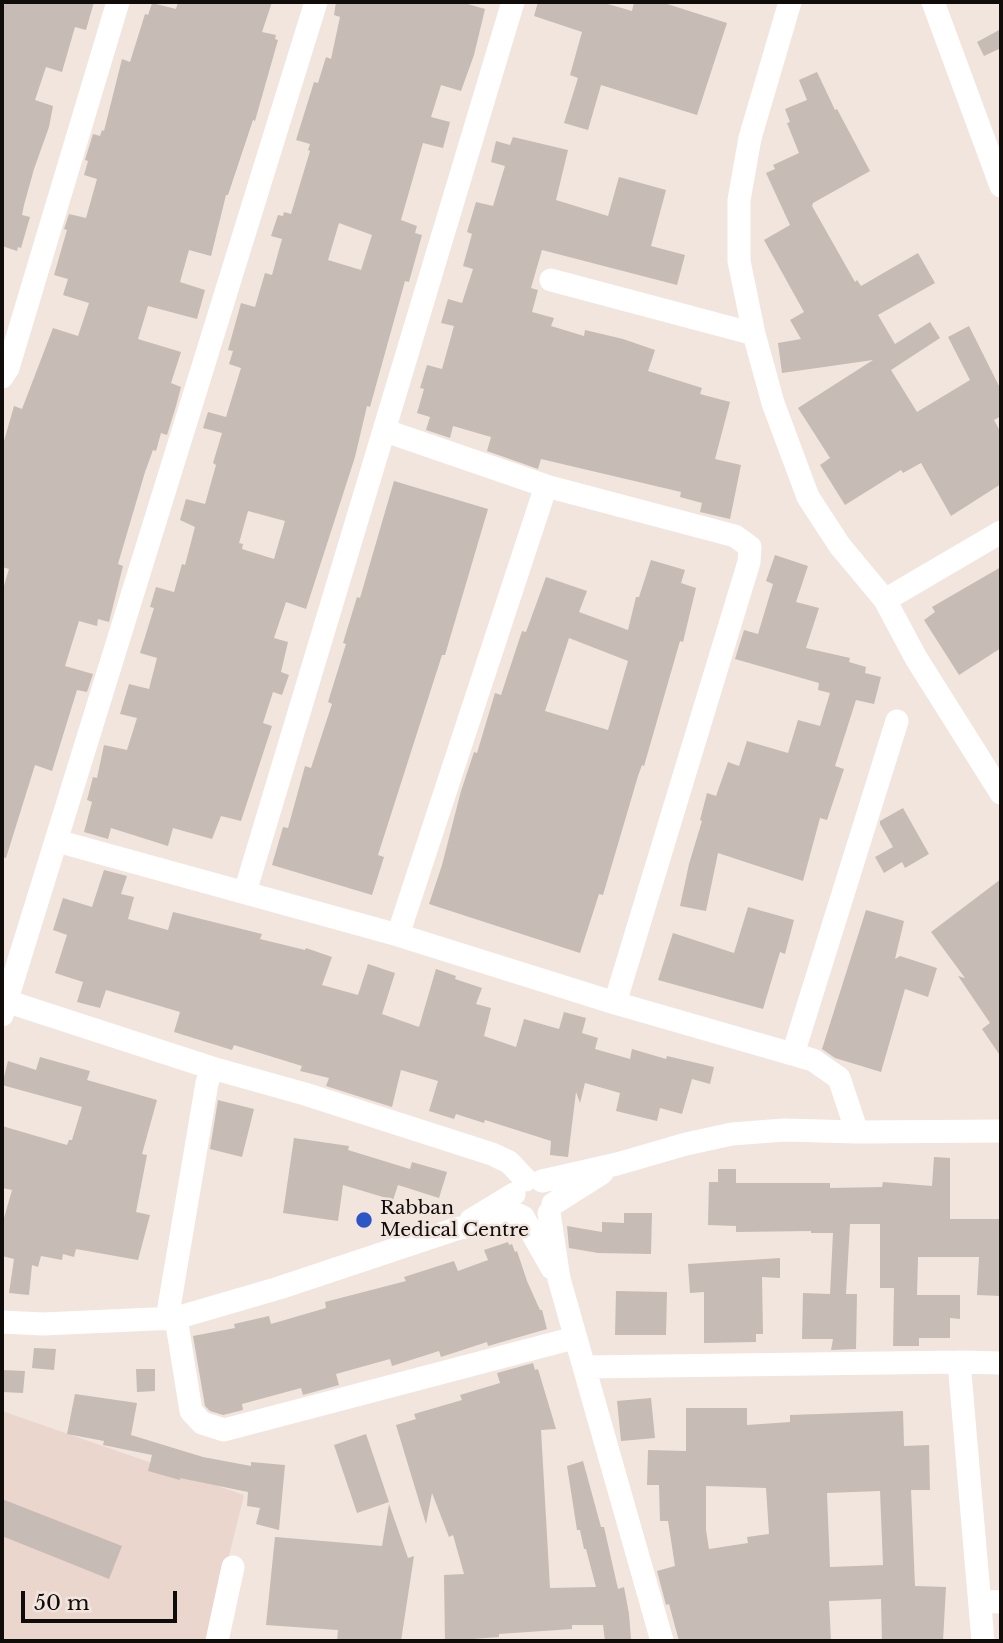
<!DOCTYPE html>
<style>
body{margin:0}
#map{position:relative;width:1003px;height:1643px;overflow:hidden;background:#f1e5de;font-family:"Libre Baskerville",serif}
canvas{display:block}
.frame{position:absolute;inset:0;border:4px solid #100c0a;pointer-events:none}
.scale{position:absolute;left:21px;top:1591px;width:156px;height:32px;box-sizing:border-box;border:4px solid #100c0a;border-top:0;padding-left:9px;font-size:21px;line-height:24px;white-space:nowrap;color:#100c0a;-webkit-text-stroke:5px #f1e5de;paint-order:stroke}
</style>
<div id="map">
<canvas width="1003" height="1643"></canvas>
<div class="frame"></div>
<div class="scale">50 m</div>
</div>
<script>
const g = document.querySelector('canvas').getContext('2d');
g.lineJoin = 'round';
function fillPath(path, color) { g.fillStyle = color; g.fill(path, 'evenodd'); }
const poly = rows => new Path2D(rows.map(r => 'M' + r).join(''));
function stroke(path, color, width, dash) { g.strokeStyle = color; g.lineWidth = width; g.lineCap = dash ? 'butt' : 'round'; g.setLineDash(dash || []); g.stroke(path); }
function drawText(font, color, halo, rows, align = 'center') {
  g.font = font + ' "Libre Baskerville",serif'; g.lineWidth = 5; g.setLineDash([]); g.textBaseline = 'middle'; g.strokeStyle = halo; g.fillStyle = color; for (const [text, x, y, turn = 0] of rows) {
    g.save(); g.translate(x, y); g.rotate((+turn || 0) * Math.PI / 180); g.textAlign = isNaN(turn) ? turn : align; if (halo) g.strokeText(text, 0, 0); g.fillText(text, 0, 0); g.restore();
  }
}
fillPath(poly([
 [2,1411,244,1495,208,1641,2,1641]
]), '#ead6cc');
fillPath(poly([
 [5,2,94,2,86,30,75,27,62,72,46,67,35,100,53,106,49,127,34,169,24,205,22,215,30,217,21,248,18,247,17,251,2,246,2,13],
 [178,2,272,2,262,32,276,35,275,39,278,40,255,121,253,120,228,195,226,195,211,256,189,250,180,282,205,290,197,319,148,306,138,339,181,352,171,383,181,387,176,406,167,435,161,433,156,451,153,450,145,472,118,564,123,566,109,622,98,619,97,626,79,621,65,666,93,674,87,692,77,690,52,771,35,765,6,858,2,857,2,592,9,569,2,567,2,448,14,406,22,409,53,328,78,336,89,303,63,295,68,279,54,275,67,230,64,229,69,214,86,218,97,179,84,175,88,161,85,160,93,134,100,136,102,130,104,131,122,59,130,62,145,14,148,15,152,3,176,9],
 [336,2,461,2,485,9,474,55,461,91,441,85,431,117,450,122,443,148,423,143,401,220,417,226,415,233,422,235,409,282,405,281,370,407,367,406,355,457,306,609,286,602,274,638,288,642,281,672,289,675,282,695,273,692,263,723,272,726,241,821,221,816,212,839,173,828,168,846,111,828,108,839,84,832,92,802,87,800,93,777,97,778,104,745,127,750,137,718,120,714,129,684,149,689,157,658,140,653,154,608,150,607,156,587,174,592,182,564,185,565,195,527,180,520,186,499,205,504,216,465,213,463,222,433,203,428,208,412,226,417,241,368,229,364,233,351,228,350,241,303,255,307,265,273,272,275,282,239,271,236,278,215,283,216,284,212,291,214,310,151,308,150,310,144,296,140,314,82,318,83,326,57,331,59,340,17,334,15],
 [339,223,372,235,361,270,328,260],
 [248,511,285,521,274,559,242,549,243,544,239,543],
 [538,2,601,2,632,11,634,2,661,2,727,23,697,115,601,85,588,130,564,123,578,78,570,75,582,32,534,16],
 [1001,29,1001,48,984,56,977,42],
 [817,72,835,110,837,109,870,171,813,203,812,206,855,282,857,280,861,286,918,253,935,283,878,315,895,344,930,322,940,338,891,370,917,412,970,380,948,337,969,326,1001,390,1001,416,994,420,1001,433,1001,484,951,516,921,463,903,473,901,470,845,505,820,465,830,458,798,408,873,360,782,373,778,343,801,339,790,320,804,312,764,240,790,225,766,173,775,169,773,165,799,153,787,123,790,122,785,109,807,100,799,80],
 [513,137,568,150,556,200,608,216,619,177,666,190,651,246,685,255,677,285,542,250,531,288,538,290,532,312,554,318,551,326,584,336,585,330,623,339,655,350,648,371,702,388,700,394,730,402,715,459,741,465,730,519,700,512,702,503,680,497,681,492,541,459,538,469,487,451,491,437,453,426,450,438,426,430,430,417,417,413,424,389,420,388,427,365,442,369,454,326,441,323,448,299,462,303,473,269,463,266,472,234,467,232,476,202,493,206,505,166,491,162,496,141,510,145],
 [394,481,488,509,445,655,442,655,378,855,384,857,372,895,272,865,283,827,288,828,305,766,311,768,332,704,328,702,346,644,343,643,357,597,360,598],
 [775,555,808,566,796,602,819,608,806,648,850,658,849,662,866,667,865,673,881,677,874,704,856,700,835,766,844,769,827,820,820,818,803,881,718,853,706,911,680,906,689,864,702,821,700,820,707,793,716,796,728,762,739,766,747,741,788,753,798,720,820,726,830,693,818,690,819,683,735,659,744,630,758,634,773,584,766,581],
 [651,560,685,570,681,583,696,588,683,642,680,641,644,766,642,765,638,776,603,895,599,894,580,953,429,904,442,865,461,791,474,752,477,753,495,693,501,695,522,631,526,632,546,577,587,591,579,612,628,630,636,597,639,597],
 [569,638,628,661,608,730,545,711],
 [1001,567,1001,648,959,675,924,620,935,612,932,607],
 [903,808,929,854,905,868,902,862,884,873,875,857,893,847,880,824,880,821],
 [104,870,127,876,121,894,134,897,128,919,168,930,173,912,262,934,260,939,305,950,306,948,332,957,322,985,358,995,368,964,395,973,382,1014,419,1027,436,969,456,976,455,979,482,988,476,1004,491,1008,484,1036,516,1047,524,1019,559,1029,564,1012,586,1018,582,1033,598,1038,595,1049,630,1059,632,1049,666,1059,667,1056,714,1067,710,1084,692,1079,682,1114,660,1108,657,1121,616,1111,620,1093,585,1083,580,1103,576,1092,568,1157,550,1155,551,1141,485,1120,484,1123,456,1114,454,1119,429,1111,438,1081,401,1070,392,1107,326,1086,329,1078,300,1071,302,1066,234,1045,232,1050,174,1032,180,1012,106,990,100,1008,77,1002,83,982,55,973,67,935,53,930,63,898,92,907],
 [1001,879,1001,1057,982,1029,990,1023,958,976,965,978,931,932],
 [748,907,794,920,785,954,780,952,763,1009,658,980,673,933,734,953],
 [866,910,904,921,895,959,900,956,937,968,928,997,905,989,881,1072,835,1058,822,1049],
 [40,1057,90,1071,87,1080,157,1100,142,1154,147,1155,136,1212,150,1215,138,1260,76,1249,74,1257,63,1254,62,1260,41,1256,38,1267,32,1265,29,1295,9,1293,14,1259,2,1256,2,1225,12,1190,2,1188,2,1126,67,1145,69,1140,72,1140,82,1107,2,1085,8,1061,36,1070],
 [218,1100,254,1109,242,1157,210,1149],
 [294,1138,349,1146,348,1150,410,1169,412,1162,447,1172,439,1198,398,1185,393,1200,343,1185,338,1221,283,1213],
 [934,1157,950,1158,950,1219,1001,1219,1001,1296,977,1295,979,1257,918,1257,917,1295,960,1295,960,1319,950,1318,950,1338,919,1338,919,1346,893,1346,894,1288,880,1288,880,1224,850,1224,846,1294,857,1294,856,1349,831,1350,833,1339,802,1339,803,1293,830,1294,833,1233,811,1233,811,1231,736,1232,736,1226,708,1225,709,1182,718,1182,718,1169,736,1169,736,1183,830,1183,830,1188,882,1187,883,1182,932,1186],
 [624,1213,652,1213,651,1254,598,1253,569,1248,567,1226,602,1232,602,1222,624,1223],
 [508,1242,509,1245,512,1244,515,1252,517,1251,527,1281,540,1310,542,1310,547,1329,488,1346,487,1342,441,1357,439,1351,392,1366,390,1359,336,1374,339,1385,303,1395,301,1388,242,1404,243,1410,223,1415,210,1411,205,1406,193,1336,235,1328,234,1324,269,1316,271,1324,326,1308,325,1302,406,1281,404,1277,454,1261,458,1271,488,1260,484,1250],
 [780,1258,780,1278,762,1277,763,1334,756,1334,756,1342,704,1343,704,1292,690,1293,688,1264],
 [616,1291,667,1292,666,1335,615,1335],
 [34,1348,56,1349,54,1370,32,1368],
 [533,1363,535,1370,538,1369,556,1429,541,1430,550,1588,596,1587,586,1549,584,1549,580,1530,577,1530,567,1466,583,1461,601,1527,604,1527,618,1589,624,1587,629,1614,631,1639,605,1641,603,1625,572,1625,572,1629,499,1634,499,1637,473,1639,473,1641,445,1641,444,1575,464,1574,453,1535,449,1537,432,1493,426,1524,396,1425,416,1419,414,1414,462,1400,460,1395,500,1383,497,1373],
 [136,1369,155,1369,155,1391,137,1392],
 [2,1370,25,1371,23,1393,2,1392],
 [75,1394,137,1403,131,1435,203,1457,251,1466,251,1462,285,1465,279,1530,256,1524,260,1508,247,1506,248,1492,180,1478,180,1480,148,1471,152,1455,103,1445,104,1441,67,1434],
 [651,1398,655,1438,621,1441,617,1401],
 [686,1408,747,1408,747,1425,790,1422,790,1415,903,1411,904,1446,929,1445,930,1490,911,1490,915,1586,946,1587,943,1641,882,1641,881,1599,829,1601,831,1641,679,1641,669,1604,666,1605,657,1571,675,1566,668,1521,660,1521,659,1485,647,1485,648,1450,686,1451],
 [706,1486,766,1488,769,1534,747,1537,748,1543,709,1549,706,1530],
 [880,1491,883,1565,830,1567,827,1493],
 [366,1434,389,1502,357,1513,334,1445],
 [2,1499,122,1546,109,1579,2,1536],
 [389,1504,408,1558,414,1556,401,1641,337,1641,338,1630,266,1625,275,1537,382,1546]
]), '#c7bbb5');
stroke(poly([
 [790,2,750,138,739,200,739,261,754,334,773,403,808,497,840,546,885,600,916,658,1001,793],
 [933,2,1001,186],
 [551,280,754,334],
 [2,377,8,368,118,2],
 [386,431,546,486,735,536,750,547,749,562,615,1003],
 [885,600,1001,532],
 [57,841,398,935,615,1003,813,1060,839,1078,857,1132],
 [245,892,513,2],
 [398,935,546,486],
 [6,1001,212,1068,305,1094,492,1154,509,1162,526,1180],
 [2,1015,316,2],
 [793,1054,897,721],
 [542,1181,617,1164,686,1144,732,1134,784,1130,857,1132,1001,1131],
 [553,1204,602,1173],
 [549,1213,559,1279,662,1641],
 [523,1217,552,1268],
 [471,1220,514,1194],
 [176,1318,191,1411,202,1423,224,1430,574,1338],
 [167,1319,207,1083,212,1068],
 [2,1322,43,1324,176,1318,279,1288,456,1229,519,1215],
 [959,1362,983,1641],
 [585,1367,959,1362,1001,1363],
 [980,1601,1001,1602],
 [217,1641,233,1567]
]), '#fff', 23);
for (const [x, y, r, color] of [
 [364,1220,9,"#2e55c5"]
]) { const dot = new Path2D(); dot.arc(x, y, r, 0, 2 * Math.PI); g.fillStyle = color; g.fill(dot); stroke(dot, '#f1e5de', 2.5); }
drawText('19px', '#100c0a', '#f1e5de', [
 ["Rabban",380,1209],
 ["Medical Centre",380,1231]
], 'left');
</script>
